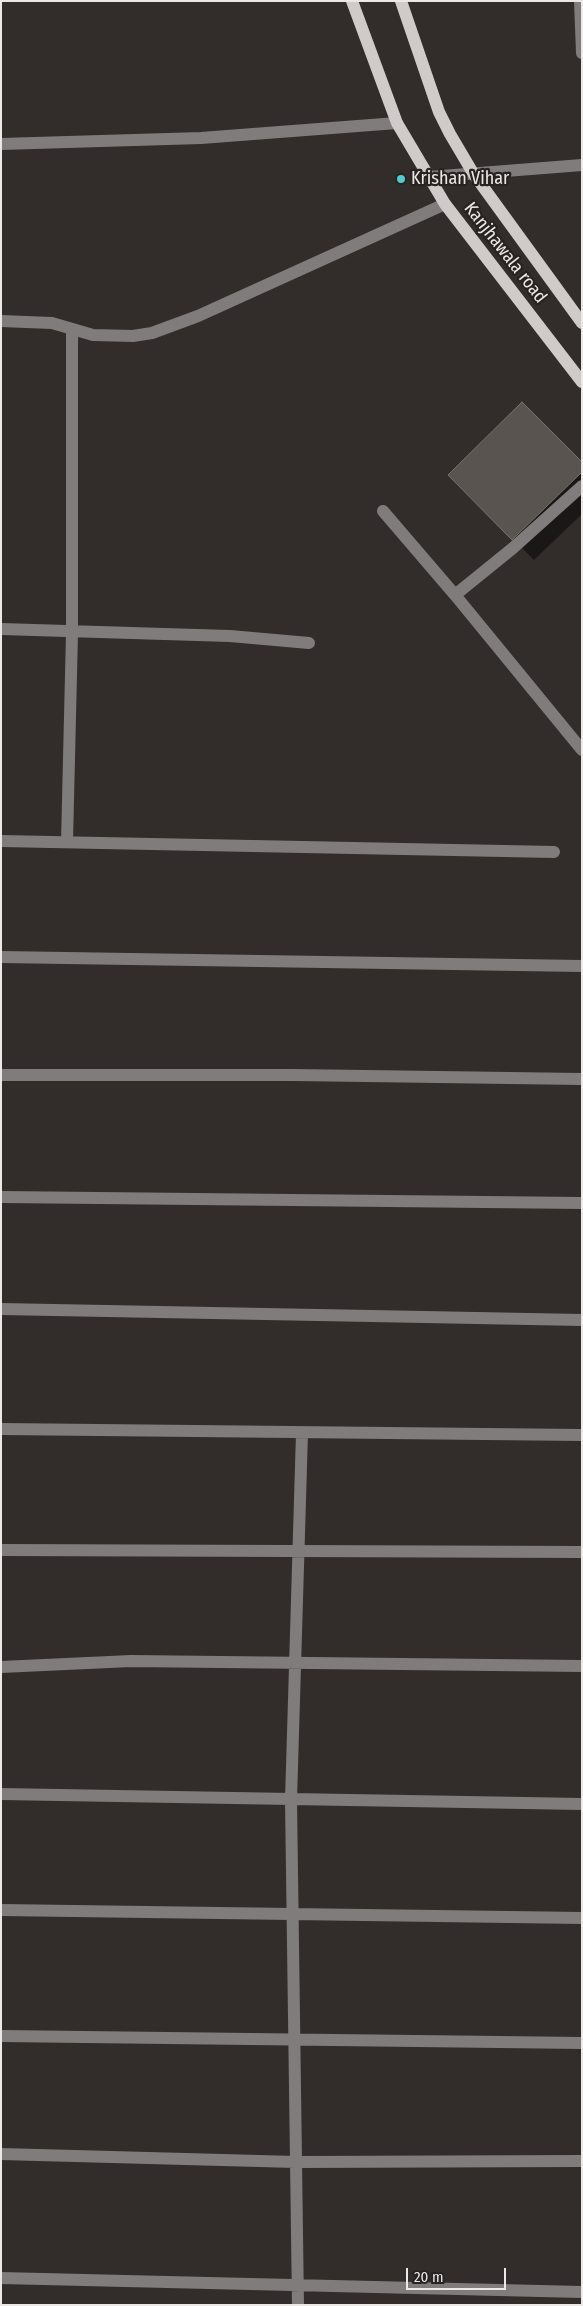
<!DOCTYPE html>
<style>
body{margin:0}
#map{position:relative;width:583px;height:2306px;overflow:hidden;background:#322d2b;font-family:"Fira Sans Condensed",sans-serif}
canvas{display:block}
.frame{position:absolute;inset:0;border:2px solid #ebe8e6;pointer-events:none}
.scale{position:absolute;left:406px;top:2268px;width:100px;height:22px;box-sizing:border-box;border:2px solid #ebe8e6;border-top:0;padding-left:6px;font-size:15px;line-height:18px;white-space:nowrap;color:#ebe8e6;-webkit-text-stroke:4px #282321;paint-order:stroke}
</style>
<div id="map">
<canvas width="583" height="2306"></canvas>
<div class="frame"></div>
<div class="scale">20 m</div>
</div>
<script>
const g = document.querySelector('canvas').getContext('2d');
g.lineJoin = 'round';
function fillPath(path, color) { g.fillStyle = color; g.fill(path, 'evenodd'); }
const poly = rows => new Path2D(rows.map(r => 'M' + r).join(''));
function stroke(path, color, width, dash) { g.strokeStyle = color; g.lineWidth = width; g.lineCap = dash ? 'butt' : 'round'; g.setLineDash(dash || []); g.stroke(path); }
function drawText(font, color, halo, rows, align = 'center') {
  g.font = font + ' "Fira Sans Condensed",sans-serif'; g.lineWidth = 4.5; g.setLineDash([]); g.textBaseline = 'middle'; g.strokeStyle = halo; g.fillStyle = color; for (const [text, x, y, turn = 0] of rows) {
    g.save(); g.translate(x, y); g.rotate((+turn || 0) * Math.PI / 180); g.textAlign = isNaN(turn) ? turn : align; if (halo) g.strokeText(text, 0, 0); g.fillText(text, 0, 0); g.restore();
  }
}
fillPath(poly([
 [582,464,582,514,534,560,450,475]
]), '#0007');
const building = poly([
 [522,402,582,462,582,472,512,540,448,475,522,402]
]);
fillPath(building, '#5a5451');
stroke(building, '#77716e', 1);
stroke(poly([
 [580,1,582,53],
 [1,144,201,138,397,123],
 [429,177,582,165],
 [1,321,52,323,93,335,133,336,152,333,198,316,445,204],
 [383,511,455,595,582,750],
 [455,595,513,548,582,486],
 [1,629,230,636,309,643],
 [1,841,554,852],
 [67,842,72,633,72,329],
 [1,957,582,966],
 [1,1075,293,1075,582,1079],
 [1,1197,582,1203],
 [1,1309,582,1320],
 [1,1429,582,1435],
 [1,1550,582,1552],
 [1,1667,131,1661,582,1666],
 [1,1794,582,1804],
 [1,1910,582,1918],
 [1,2036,582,2043],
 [1,2154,296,2162,582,2161],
 [1,2278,582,2292],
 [298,2305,291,1800,302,1433]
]), '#7f7c7b', 12);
stroke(poly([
 [352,1,397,123,445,204,582,382],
 [401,1,439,112,450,134,473,173,582,323]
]), '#d0cac8', 12);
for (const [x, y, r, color] of [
 [401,179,5,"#52cdcf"]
]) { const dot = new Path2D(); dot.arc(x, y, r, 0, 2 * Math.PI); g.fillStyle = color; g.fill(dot); stroke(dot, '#282321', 2); }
drawText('18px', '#ebe8e6', '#282321', [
 ["Krishan Vihar",411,179]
], 'left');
drawText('18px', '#ebe8e6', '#282321', [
 ["Kanjhawala road",505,253,52]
]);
</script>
